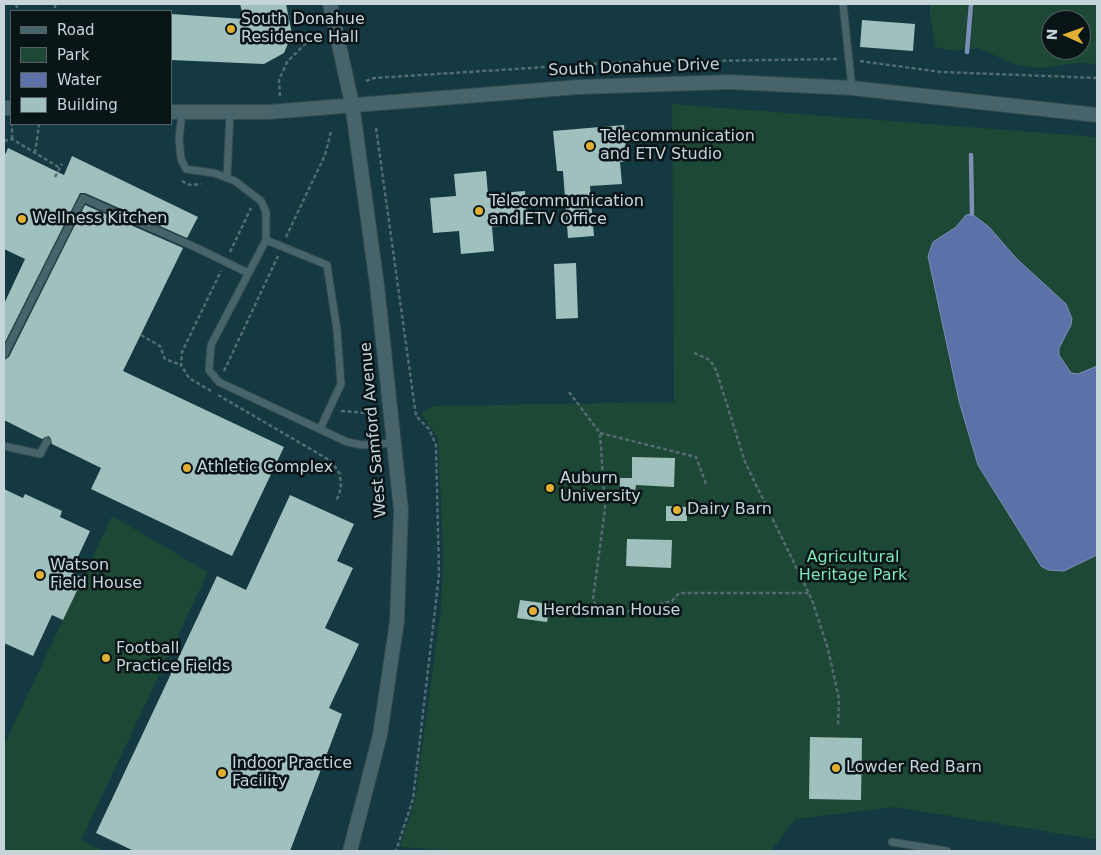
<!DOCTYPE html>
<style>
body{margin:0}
#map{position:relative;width:1101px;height:855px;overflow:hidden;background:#132e35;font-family:"DejaVu Sans",sans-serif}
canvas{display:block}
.frame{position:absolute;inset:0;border:5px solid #c6d5d9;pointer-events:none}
.legend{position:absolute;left:10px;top:10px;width:162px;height:115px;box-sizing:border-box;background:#091417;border:1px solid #556165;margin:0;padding:6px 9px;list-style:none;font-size:15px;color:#c6d5d9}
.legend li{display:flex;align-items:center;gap:10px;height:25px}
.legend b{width:25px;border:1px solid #556165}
.north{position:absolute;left:1041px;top:10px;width:50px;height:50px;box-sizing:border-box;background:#091417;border:1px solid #556165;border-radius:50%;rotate:272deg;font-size:14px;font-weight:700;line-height:20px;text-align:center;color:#c6d5d9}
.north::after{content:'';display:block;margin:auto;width:18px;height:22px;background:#e1af34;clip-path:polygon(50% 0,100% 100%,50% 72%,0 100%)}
</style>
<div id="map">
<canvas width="1101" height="855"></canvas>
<div class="frame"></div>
<ul class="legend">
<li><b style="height:6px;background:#48646b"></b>Road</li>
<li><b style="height:14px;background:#1c4835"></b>Park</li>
<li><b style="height:14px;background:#5b71a8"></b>Water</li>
<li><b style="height:14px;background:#a0c0bd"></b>Building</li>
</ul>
<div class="north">N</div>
</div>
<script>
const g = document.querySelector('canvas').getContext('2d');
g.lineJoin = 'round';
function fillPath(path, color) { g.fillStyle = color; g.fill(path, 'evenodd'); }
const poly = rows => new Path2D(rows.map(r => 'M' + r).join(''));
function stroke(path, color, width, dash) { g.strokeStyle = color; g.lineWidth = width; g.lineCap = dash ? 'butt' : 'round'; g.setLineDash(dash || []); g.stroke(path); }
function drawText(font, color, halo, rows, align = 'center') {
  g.font = font + ' "DejaVu Sans",sans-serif'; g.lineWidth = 5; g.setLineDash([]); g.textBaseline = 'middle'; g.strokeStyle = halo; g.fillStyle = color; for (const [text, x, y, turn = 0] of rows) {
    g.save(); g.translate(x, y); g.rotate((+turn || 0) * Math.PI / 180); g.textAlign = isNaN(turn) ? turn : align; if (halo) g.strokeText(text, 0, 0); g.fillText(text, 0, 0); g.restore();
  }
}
fillPath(poly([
 [4,4,1097,4,1097,851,4,851],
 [11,11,171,11,171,124,11,124],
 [1051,20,1081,20,1081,50,1051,50]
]), '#143942');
fillPath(poly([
 [930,4,1097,4,1097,64,1077,63,1040,68,1016,65,978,48,953,51,936,47,930,16],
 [1051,20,1081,20,1081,50,1051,50],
 [672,104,1097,137,1097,840,896,807,795,819,771,851,466,851,400,847,415,800,441,609,443,553,438,438,421,413,432,406,674,402],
 [112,516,208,572,81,840,104,851,4,851,4,745]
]), '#1c4835');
const water = poly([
 [972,214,989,227,1016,258,1066,304,1072,319,1071,325,1059,348,1059,355,1071,373,1078,374,1097,366,1097,555,1064,571,1048,570,1041,566,978,465,959,401,928,256,933,242,956,227,966,215,972,214]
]);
fillPath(water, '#5b71a8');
stroke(water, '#7b8fb7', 1);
stroke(poly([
 [967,52,971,4],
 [971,155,972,214]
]), '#7b8fb7', 4.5);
fillPath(poly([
 [240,4,286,4,292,34,284,53,264,64,171,60,171,14,244,19],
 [862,20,915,24,913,51,860,47],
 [624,125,627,161,620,162,622,184,590,186,594,236,568,238,563,171,557,171,553,131],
 [8,148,64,175,72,156,198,217,187,238,85,193,80,193,4,344,4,304,25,259,4,249,4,157],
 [486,171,488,194,525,191,528,224,492,227,494,251,461,254,459,231,433,233,430,198,456,196,454,174],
 [85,205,183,248,123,371,284,447,232,556,91,489,101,468,52,444,49,436,42,439,4,420,4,360,9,357],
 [576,263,578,318,556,319,554,264],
 [632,457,675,458,674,487,636,485,635,492,620,492,620,478,632,478],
 [4,489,23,498,25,494,62,511,60,517,90,531,71,572,83,578,63,620,52,615,33,656,4,643],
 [290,495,354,524,337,561,353,568,325,628,359,644,329,708,342,714,290,851,134,851,96,833,217,576,246,590],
 [666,506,687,507,687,521,666,521],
 [627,539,672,540,671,568,626,566],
 [520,600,550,604,547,622,517,618],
 [810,737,862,738,861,800,809,799]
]), '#a0c0bd');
const service = poly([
 [843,4,852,88],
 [182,113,179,139,181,159,186,169,214,173,235,181,261,201,266,212,266,240,211,345,209,370,219,382,347,442,363,445,394,443],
 [227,178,230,114],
 [266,240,327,265,337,330,341,384,320,429],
 [4,355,83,198,197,248,248,273],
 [4,446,40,454,47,441],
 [892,842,947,851]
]);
const tertiary = poly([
 [330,4,352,104,377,285,401,510,397,621,380,735,350,851],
 [4,108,11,108],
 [171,112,269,112,579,87,730,82,852,88,1097,115]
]);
stroke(service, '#33484d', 9);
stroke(tertiary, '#33484d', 16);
stroke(poly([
 [16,4,18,11],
 [55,4,55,11],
 [860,61,941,72,1097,78],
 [366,81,374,78,624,62,839,59],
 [280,96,279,80,287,62,305,44,323,39],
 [376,128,416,416,429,429,436,445,439,575,413,799,396,851],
 [12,139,12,124],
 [4,141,12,139,60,168],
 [35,153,39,125],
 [55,177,62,164],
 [182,181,190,185,201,184],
 [286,237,325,155,331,132],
 [230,252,251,208],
 [141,335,160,346,165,359,181,365],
 [694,353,710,360,716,370,745,462,812,600,828,649,839,699,838,725],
 [224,371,278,256],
 [211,391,189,378,181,365,182,352,221,271],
 [569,392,600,433,605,509,593,599,597,609,610,612,626,612,672,601,679,593,809,593],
 [218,395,331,461,340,474,341,488,336,502],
 [341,411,368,413],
 [600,433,696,457,706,484]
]), '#546b71', 2.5, [4, 2.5]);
stroke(service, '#48646b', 7);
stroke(tertiary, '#48646b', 14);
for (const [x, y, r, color] of [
 [231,29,5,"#e1af34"],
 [590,146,5,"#e1af34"],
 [479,211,5,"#e1af34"],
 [22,219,5,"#e1af34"],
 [187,468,5,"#e1af34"],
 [550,488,5,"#e1af34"],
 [677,510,5,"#e1af34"],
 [40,575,5,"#e1af34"],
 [533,611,5,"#e1af34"],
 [106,658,5,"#e1af34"],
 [836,768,5,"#e1af34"],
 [222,773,5,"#e1af34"]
]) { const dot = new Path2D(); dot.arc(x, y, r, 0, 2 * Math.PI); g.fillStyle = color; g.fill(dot); stroke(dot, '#091417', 2); }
drawText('16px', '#c6d5d9', '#091417', [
 ["South Donahue",241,20],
 ["Residence Hall",241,38],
 ["Telecommunication",600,137],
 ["and ETV Studio",600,155],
 ["Telecommunication",489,202],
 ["and ETV Office",489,220],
 ["Wellness Kitchen",32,219],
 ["Athletic Complex",197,468],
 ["Auburn",560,479],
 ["University",560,497],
 ["Dairy Barn",687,510],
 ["Watson",50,566],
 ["Field House",50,584],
 ["Herdsman House",543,611],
 ["Football",116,649],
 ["Practice Fields",116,667],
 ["Indoor Practice",232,764],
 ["Facility",232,782],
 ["Lowder Red Barn",846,768]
], 'left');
drawText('16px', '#c6d5d9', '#091417', [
 ["South Donahue Drive",634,68,-2],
 ["West Samford Avenue",374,430,-95]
]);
drawText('16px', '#7de6b7', '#091417', [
 ["Agricultural",853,558],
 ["Heritage Park",853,576]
]);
</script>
